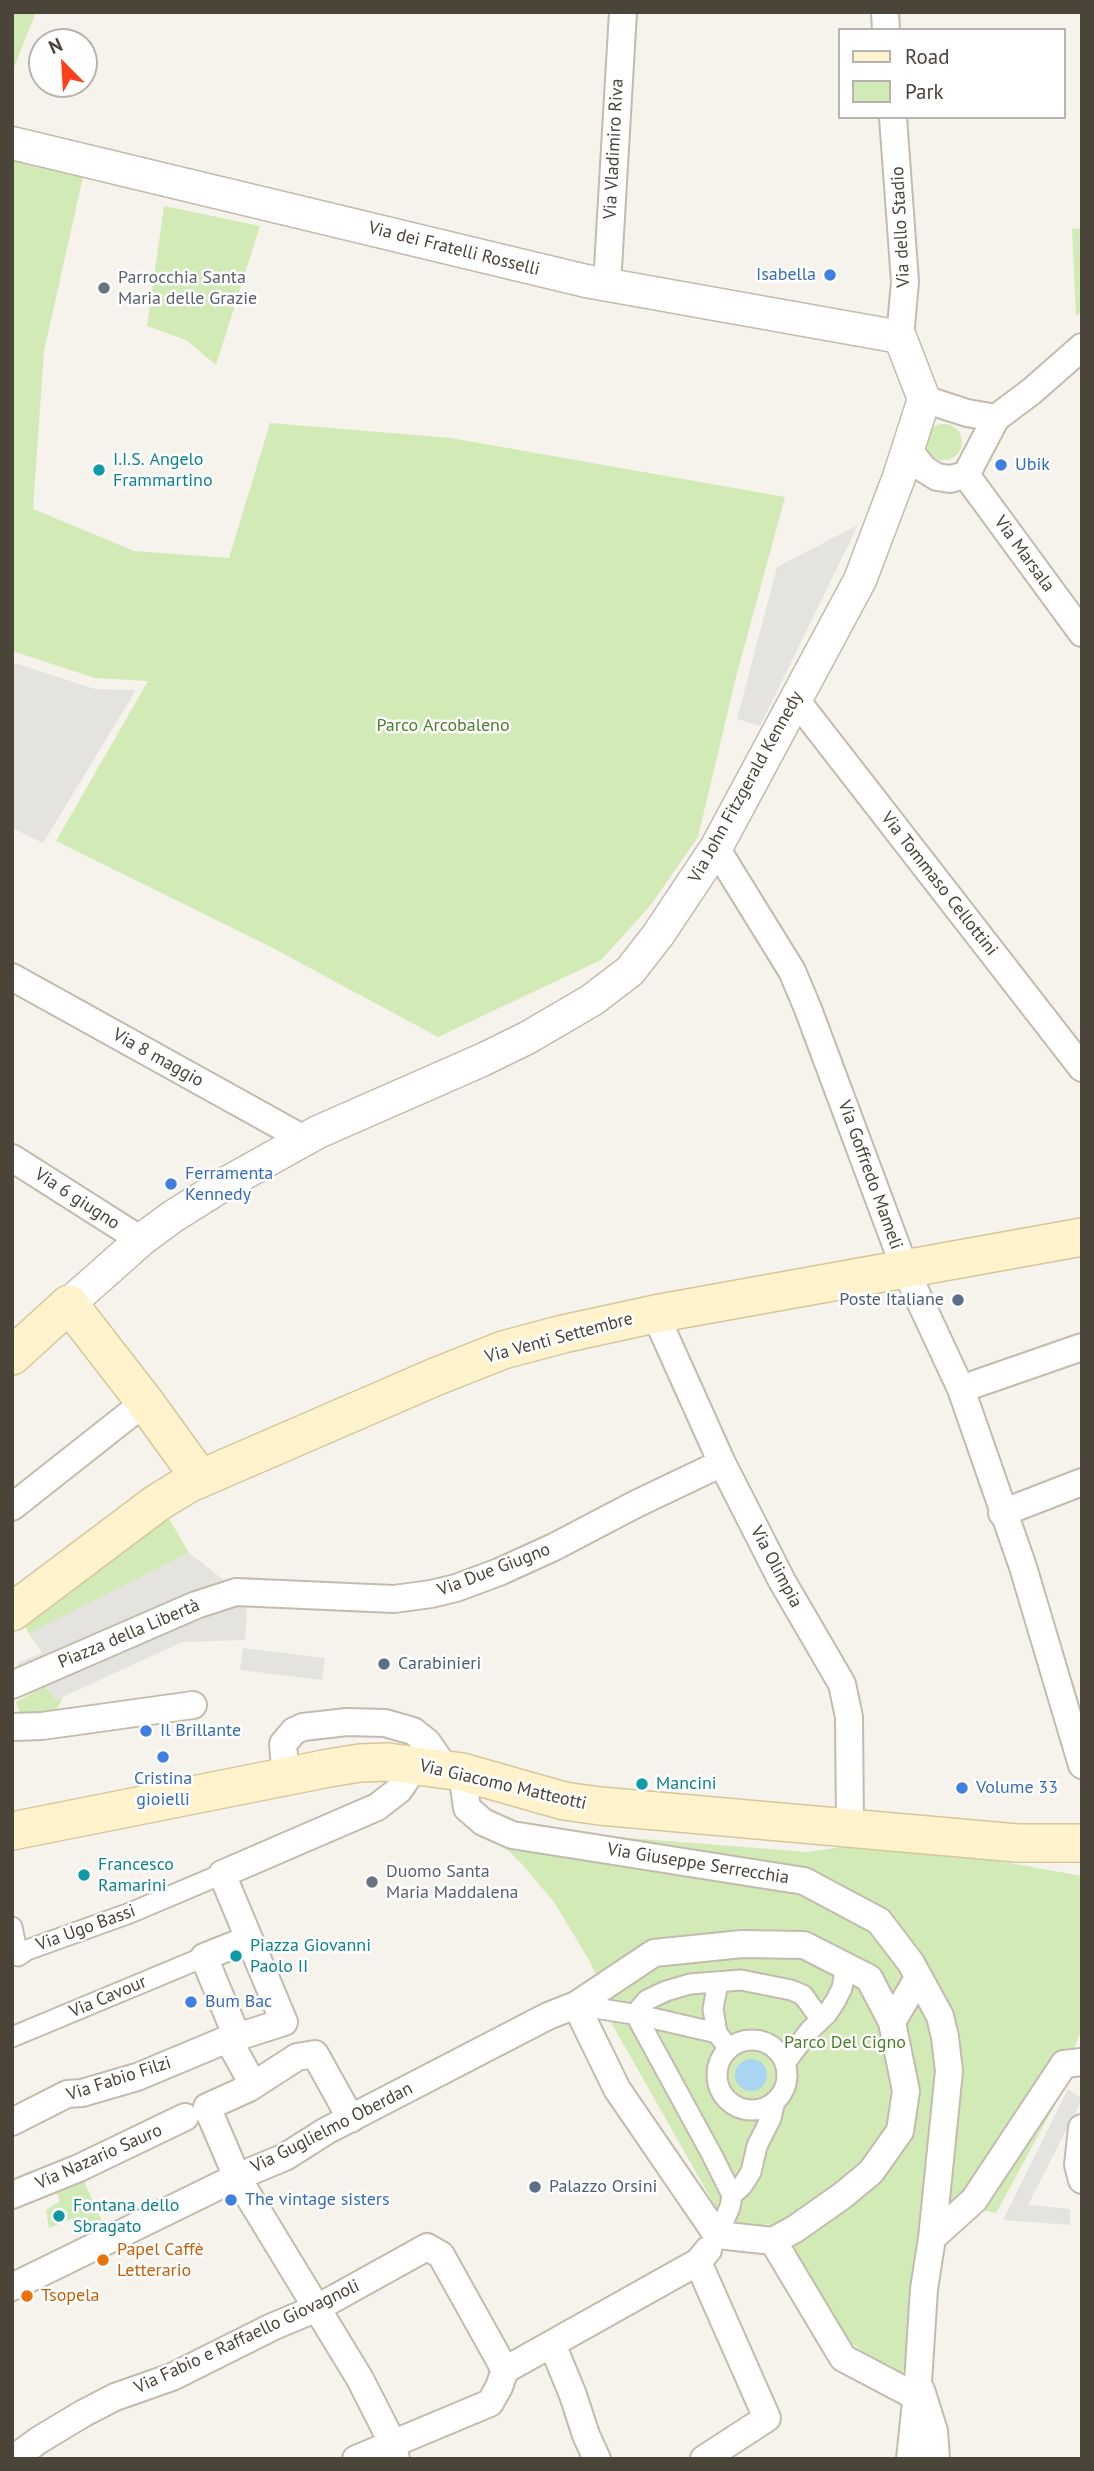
<!DOCTYPE html>
<meta charset="utf-8">
<style>
body{margin:0}
#map{position:relative;width:1094px;height:2471px;overflow:hidden;background:#f6f3ec;font-family:"PT Sans",sans-serif}
canvas{display:block}
.frame{position:absolute;inset:0;border:14px solid #4b4439;pointer-events:none}
.legend{position:absolute;left:838px;top:28px;width:228px;height:91px;box-sizing:border-box;background:#fff;border:2px solid #b7b4b0;margin:0;padding:9px 12px;list-style:none;font-size:21px;color:#4b4439}
.legend li{display:flex;align-items:center;gap:14px;height:35px}
.legend b{width:35px;border:2px solid #b7b4b0}
.north{position:absolute;left:28px;top:28px;width:70px;height:70px;box-sizing:border-box;background:#fff;border:2px solid #b7b4b0;border-radius:50%;rotate:336deg;font-size:19px;font-weight:700;line-height:28px;text-align:center;color:#4b4439}
.north::after{content:'';display:block;margin:auto;width:24px;height:32px;background:#fc3f1d;clip-path:polygon(50% 0,100% 100%,50% 72%,0 100%)}
</style>
<div id="map">
<canvas width="1094" height="2471"></canvas>
<div class="frame"></div>
<ul class="legend">
<li><b style="height:9px;background:#fff3cd"></b>Road</li>
<li><b style="height:19px;background:#d2eab5"></b>Park</li>
</ul>
<div class="north">N</div>
</div>
<script>
const g = document.querySelector('canvas').getContext('2d');
g.lineJoin = 'round';
function fillPath(path, color) { g.fillStyle = color; g.fill(path, 'evenodd'); }
const poly = rows => new Path2D(rows.map(r => 'M' + r).join(''));
function stroke(path, color, width, dash) { g.strokeStyle = color; g.lineWidth = width; g.lineCap = dash ? 'butt' : 'round'; g.setLineDash(dash || []); g.stroke(path); }
function drawText(font, color, halo, rows, align = 'center') {
  g.font = font + ' "PT Sans",sans-serif'; g.lineWidth = 5; g.setLineDash([]); g.textBaseline = 'middle'; g.strokeStyle = halo; g.fillStyle = color; for (const [text, x, y, turn = 0] of rows) {
    g.save(); g.translate(x, y); g.rotate((+turn || 0) * Math.PI / 180); g.textAlign = isNaN(turn) ? turn : align; if (halo) g.strokeText(text, 0, 0); g.fillText(text, 0, 0); g.restore();
  }
}
fillPath(poly([
 [12,12,36,12,12,72],
 [12,140,83,177,44,351,33,509,134,551,229,558,270,423,451,438,785,497,737,673,698,837,650,906,601,960,438,1037,269,946,56,841,148,681,95,678,12,651],
 [164,206,260,226,216,365,186,340,147,326],
 [1082,228,1082,311,1076,316,1072,229],
 '926 442a18 18 0 1 1 36 0a18 18 0 1 1-36 0Z',
 [164,1510,189,1553,31,1633,42,1653,21,1621],
 [45,1686,56,1700,63,1697,55,1713,24,1722,16,1702],
 [512,1835,617,1837,808,1852,849,1846,971,1856,1082,1876,1082,2028,1074,2049,982,2189,932,2238,902,2375,895,2377,832,2328,775,2249,769,2224,755,2227,733,2221,718,2211,608,2017,606,1996,589,1960,554,1902,520,1862,496,1839],
 [1069,2079,996,2213,977,2209],
 [81,2175,103,2223,78,2235,72,2219,49,2228,46,2210,60,2201,54,2186]
]), '#d2eab5');
fillPath(poly([
 [858,525,760,726,737,719,777,567],
 [12,662,95,689,136,690,43,843,12,828],
 [189,1553,230,1585,248,1592,245,1640,182,1642,56,1700,45,1686,23,1677,17,1663,42,1653,30,1633],
 [243,1648,325,1658,322,1680,240,1670],
 [1068,2089,1082,2099,1028,2205,1070,2209,1070,2225,1003,2220]
]), '#e5e3e0');
fillPath(poly([
 '735 2075a16 16 0 1 1 32 0a16 16 0 1 1-32 0Z'
]), '#a9d4f2');
const pedestrian = poly([
 [12,1927,18,1956,27,1950,130,1913,222,1874],
 [718,1982,713,2009,717,2033,723,2041],
 [576,2005,639,2015,717,2033],
 [12,2037,204,1957],
 '717 2075a35 35 0 1 1 70 0a35 35 0 1 1-70 0Z',
 [785,2063,810,2030,827,2014,836,2000,842,1988,846,1966],
 [732,2195,742,2186,751,2172,757,2146,771,2118,775,2101],
 [713,2245,730,2207,732,2195,712,2155,639,2021,640,2008,647,2000,666,1991,690,1984,741,1980,791,1990,803,1995,821,2020]
]);
const minor = poly([
 [885,12,886,30],
 [893,117,905,282,900,337],
 [607,285,623,12],
 [924,399,967,413,996,418,1032,391,1082,347],
 [908,449,924,469,937,477,950,479,966,475,996,418],
 [966,475,1082,633],
 [796,700,1082,1068],
 [716,848,792,971,808,1009,905,1269,961,1389,1023,1567,1082,1765],
 [12,977,304,1139],
 [12,1158,141,1240],
 [655,1314,722,1463,782,1581,842,1684,849,1717,850,1829],
 [961,1389,1082,1347],
 [12,1507,145,1402],
 [1002,1513,1082,1482],
 [12,1685,196,1605,236,1592,394,1599,431,1594,456,1588,499,1572,554,1547,636,1504,722,1463],
 [12,1727,42,1726,193,1705],
 [462,1772,467,1808,483,1822,512,1835,804,1881,879,1921,911,1963,940,2016,945,2037,949,2071,932,2238,924,2289,918,2382,910,2459],
 [286,1777,283,1744,294,1731,303,1727,347,1722,385,1723,413,1731,427,1742,445,1768],
 [249,1939,204,1957,237,2037,284,2022,222,1874,377,1807,399,1790,416,1765],
 [892,2022,869,1978,804,1945,742,1944,654,1953,576,2005,617,2089,717,2235,773,2241,795,2229,842,2196,871,2172,900,2131,906,2091,892,2022,918,1978],
 [249,2088,297,2057,315,2054,351,2119],
 [12,2122,67,2094,82,2093,137,2077,228,2039,250,2079,249,2088,207,2107,237,2177,360,2379,393,2444,396,2459],
 [1082,2128,1078,2165,1082,2180],
 [12,2195,79,2168,185,2117],
 [932,2238,974,2200,1064,2064,1082,2062],
 [773,2241,843,2358,915,2396],
 [698,2262,767,2418,704,2459],
 [12,2287,237,2177,285,2157,326,2131,548,2016,576,2005],
 [552,2344,573,2395,586,2435,597,2459],
 [505,2370,698,2262,708,2250],
 [921,2390,934,2431,936,2459],
 [13,2459,39,2440,84,2413,115,2397,172,2377,272,2327,317,2308,427,2247,441,2255,505,2370],
 [356,2459,490,2403,499,2387,505,2370]
]);
const tertiary = poly([
 [12,143,586,281,900,337,924,399,899,477,860,580,716,848,658,935,630,971,592,1000,527,1038,482,1060,318,1132,223,1185,172,1217,141,1240,69,1304]
]);
const secondary = poly([
 [12,1356,69,1304,145,1402,200,1478],
 [12,1612,157,1503,188,1484,435,1377,503,1350,563,1334,655,1314,1082,1237],
 [12,1831,329,1768,360,1763,388,1762,462,1772,564,1801,600,1806,1017,1843,1082,1843]
]);
stroke(pedestrian, '#c2bbae', 23);
stroke(minor, '#c2bbae', 30);
stroke(tertiary, '#c2bbae', 35);
stroke(secondary, '#d6c79b', 40);
stroke(pedestrian, '#fff', 19);
stroke(minor, '#fff', 26);
stroke(tertiary, '#fff', 32);
stroke(secondary, '#fff3cd', 37);
for (const [x, y, r, color] of [
 [830,275,7,"#3f7fe0"],
 [104,288,7,"#6b7280"],
 [1001,465,7,"#3f7fe0"],
 [99,470,7,"#0f9aa8"],
 [171,1184,7,"#3f7fe0"],
 [958,1300,7,"#5c6f8a"],
 [384,1664,7,"#5c6f8a"],
 [146,1731,7,"#3f7fe0"],
 [163,1757,7,"#3f7fe0"],
 [642,1784,7,"#0f9aa8"],
 [962,1788,7,"#3f7fe0"],
 [84,1875,7,"#0f9aa8"],
 [372,1882,7,"#6b7280"],
 [236,1956,7,"#0f9aa8"],
 [191,2002,7,"#3f7fe0"],
 [535,2187,7,"#5c6f8a"],
 [231,2200,7,"#3f7fe0"],
 [59,2216,7,"#0f9aa8"],
 [103,2260,7,"#e8710a"],
 [27,2296,7,"#e8710a"]
]) { const dot = new Path2D(); dot.arc(x, y, r, 0, 2 * Math.PI); g.fillStyle = color; g.fill(dot); stroke(dot, '#fff', 2.5); }
drawText('18px', '#4b4439', '#fff', [
 ["Via Vladimiro Riva",614,149,-87],
 ["Via dello Stadio",901,227,-93],
 ["Via dei Fratelli Rosselli",454,249,14],
 ["Via Marsala",1024,554,54],
 ["Via John Fitzgerald Kennedy",746,787,-61],
 ["Via Tommaso Cellottini",939,884,52],
 ["Via 8 maggio",158,1058,29],
 ["Via Goffredo Mameli",870,1175,70],
 ["Via 6 giugno",77,1199,33],
 ["Via Venti Settembre",559,1338,-15],
 ["Via Olimpia",776,1567,62],
 ["Via Due Giugno",494,1570,-21],
 ["Piazza della Libertà",129,1634,-23],
 ["Via Giacomo Matteotti",503,1785,13],
 ["Via Giuseppe Serrecchia",698,1864,9],
 ["Via Ugo Bassi",86,1928,-20],
 ["Via Cavour",108,1997,-23],
 ["Via Fabio Filzi",119,2079,-18],
 ["Via Guglielmo Oberdan",332,2128,-27],
 ["Via Nazario Sauro",99,2157,-24],
 ["Via Fabio e Raffaello Giovagnoli",247,2337,-25]
]);
drawText('18px', '#366cbe', '#fff', [
 ["Isabella",816,275,"right"],
 ["Ubik",1015,465],
 ["Ferramenta",185,1174],
 ["Kennedy",185,1195],
 ["Il Brillante",160,1731],
 ["Cristina",163,1779,"center"],
 ["gioielli",163,1800,"center"],
 ["Volume 33",976,1788],
 ["Bum Bac",205,2002],
 ["The vintage sisters",245,2200]
], 'left');
drawText('18px', '#5b616d', '#fff', [
 ["Parrocchia Santa",118,278],
 ["Maria delle Grazie",118,299],
 ["Duomo Santa",386,1872],
 ["Maria Maddalena",386,1893]
], 'left');
drawText('18px', '#0d838f', '#fff', [
 ["I.I.S. Angelo",113,460],
 ["Frammartino",113,481],
 ["Mancini",656,1784],
 ["Francesco",98,1865],
 ["Ramarini",98,1886],
 ["Piazza Giovanni",250,1946],
 ["Paolo II",250,1967],
 ["Fontana dello",73,2206],
 ["Sbragato",73,2227]
], 'left');
drawText('18px', '#4a7f2a', '#fff', [
 ["Parco Arcobaleno",443,726],
 ["Parco Del Cigno",845,2043]
]);
drawText('18px', '#4e5e75', '#fff', [
 ["Poste Italiane",944,1300,"right"],
 ["Carabinieri",398,1664],
 ["Palazzo Orsini",549,2187]
], 'left');
drawText('18px', '#c56008', '#fff', [
 ["Papel Caffè",117,2250],
 ["Letterario",117,2271],
 ["Tsopela",41,2296]
], 'left');
</script>
